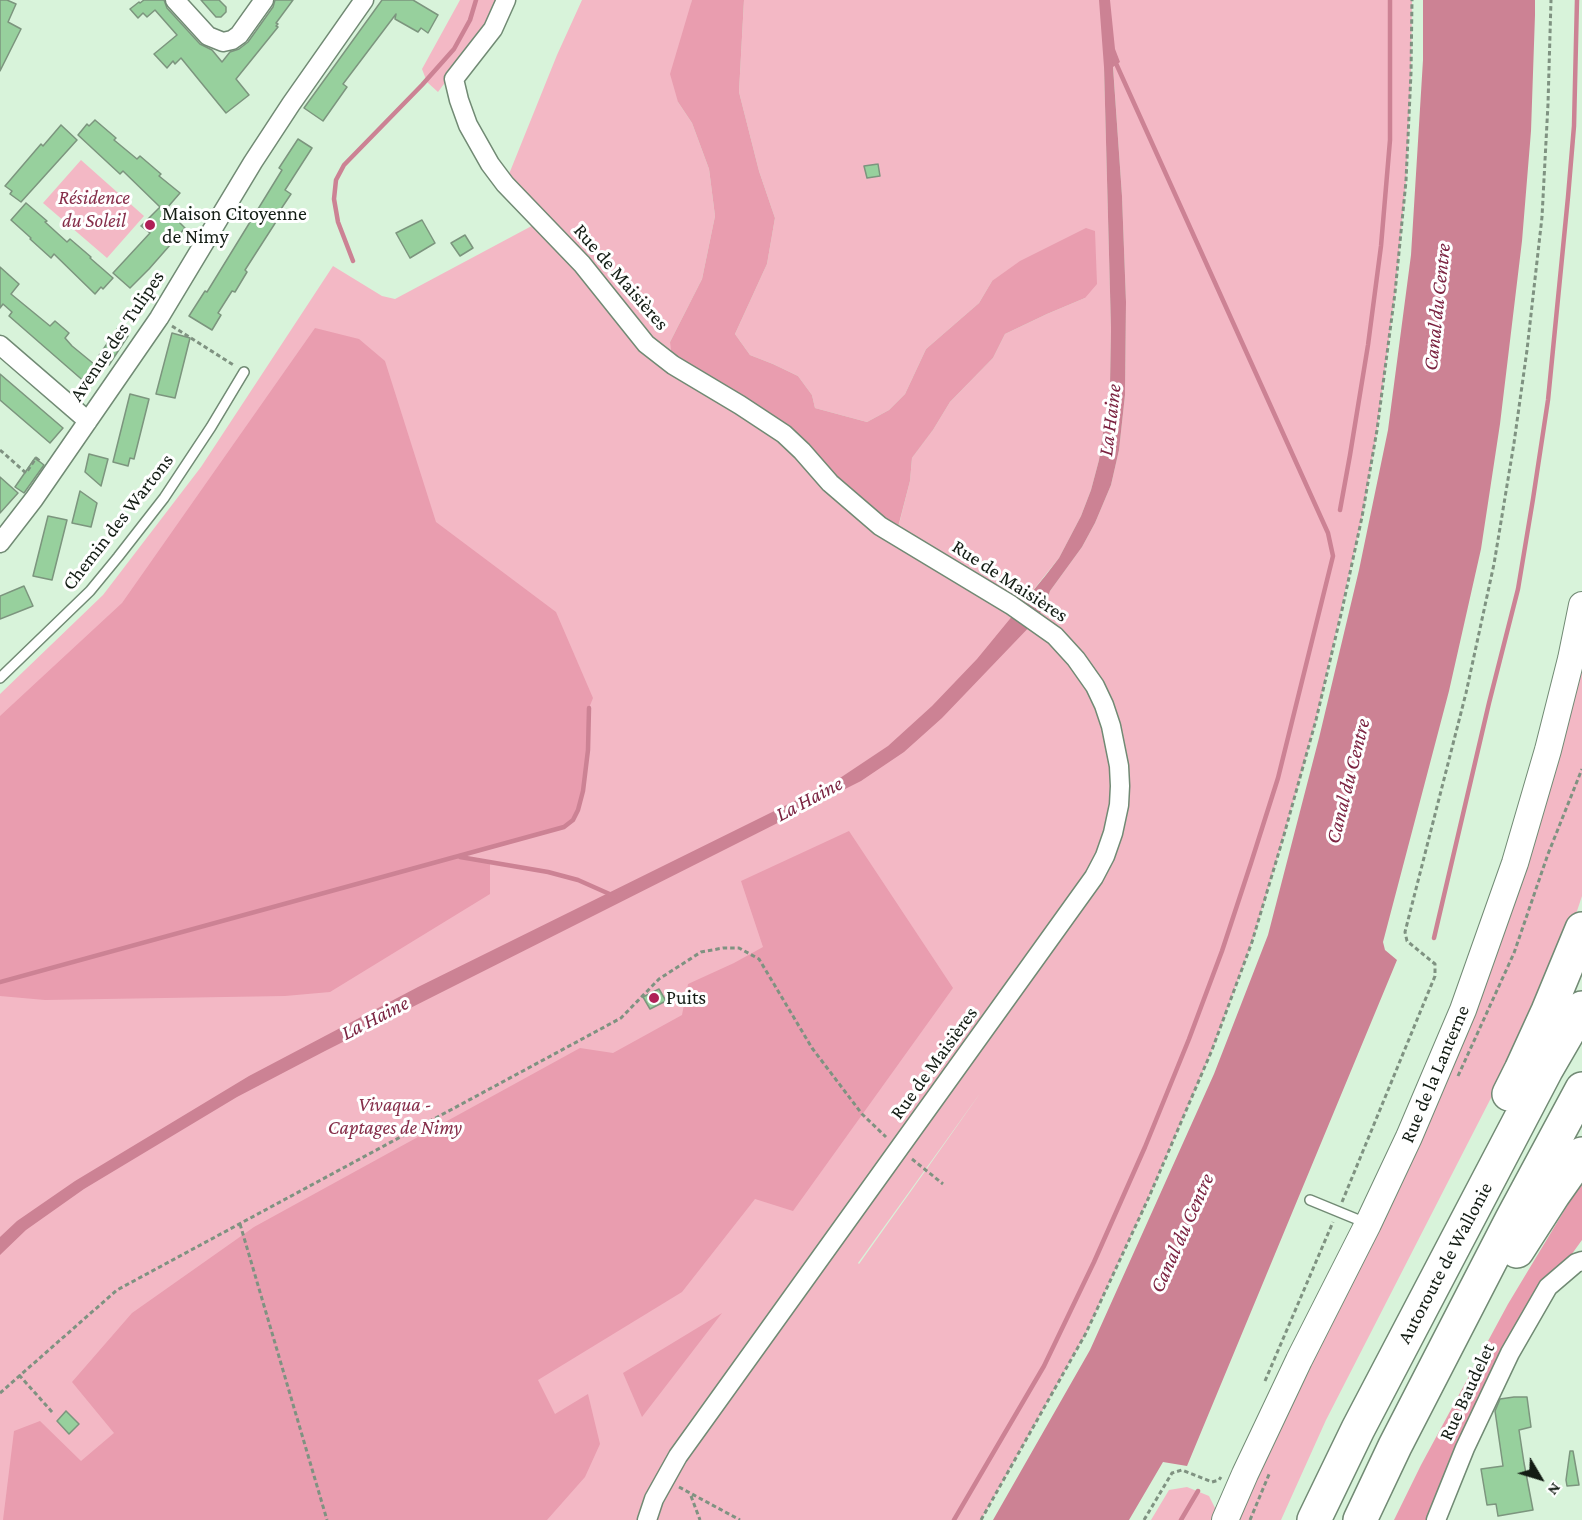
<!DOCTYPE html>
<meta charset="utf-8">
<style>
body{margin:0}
#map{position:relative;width:1582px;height:1520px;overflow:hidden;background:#d8f3da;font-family:"Crimson Pro",serif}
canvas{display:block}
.north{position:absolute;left:1510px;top:1448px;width:60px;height:60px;-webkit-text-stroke:4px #fff;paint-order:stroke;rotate:128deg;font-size:16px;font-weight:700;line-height:24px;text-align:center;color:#131c14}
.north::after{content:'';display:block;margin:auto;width:21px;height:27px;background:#131c14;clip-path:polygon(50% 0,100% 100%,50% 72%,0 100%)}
</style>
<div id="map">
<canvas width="1582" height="1520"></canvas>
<div class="north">N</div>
</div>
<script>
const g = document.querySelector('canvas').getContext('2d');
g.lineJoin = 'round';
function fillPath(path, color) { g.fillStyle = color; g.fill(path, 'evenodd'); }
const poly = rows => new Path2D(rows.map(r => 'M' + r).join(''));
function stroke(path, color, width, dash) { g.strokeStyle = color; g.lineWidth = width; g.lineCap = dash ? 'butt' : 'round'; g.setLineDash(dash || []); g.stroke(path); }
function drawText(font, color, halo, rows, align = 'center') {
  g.font = font + ' "Crimson Pro",serif'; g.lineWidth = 6; g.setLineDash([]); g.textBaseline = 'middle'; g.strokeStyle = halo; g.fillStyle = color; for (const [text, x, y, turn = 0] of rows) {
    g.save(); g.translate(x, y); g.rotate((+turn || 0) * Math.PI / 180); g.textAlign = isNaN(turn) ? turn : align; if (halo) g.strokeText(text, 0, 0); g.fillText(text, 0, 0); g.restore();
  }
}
fillPath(poly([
 [460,0,506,0,438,92,427,82,422,69],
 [582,0,692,0,678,102,692,123,709,169,715,216,702,279,670,342,723,396,897,532,910,481,912,458,933,430,950,402,993,358,1005,334,1047,314,1085,298,992,281,979,303,926,349,905,394,889,410,867,422,815,408,812,395,798,376,773,364,750,355,735,334,767,264,775,218,759,171,739,92,744,0,1412,0,1411,73,1406,181,1395,293,1377,430,1362,517,1316,720,1284,835,1252,942,1212,1050,1149,1197,1086,1333,981,1520,0,1520,0,694,103,595,201,467,333,266,382,296,395,299,541,221,505,184,557,55],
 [1113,66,1122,196,1126,302,1125,395,1119,450,1111,485,1095,523,1082,547,1050,591,1045,605,1018,609,1059,558,1081,516,1091,490,1099,460,1110,385,1111,329,1104,67],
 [981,1092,926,1170,859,1264,858,1263],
 [81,160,144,216,107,258,43,203],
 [1582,658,1582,896,1572,926,1513,1055,1326,1420,1281,1520,1236,1520,1418,1143],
 [1187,1487,1209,1496,1218,1514,1215,1520,1151,1520,1169,1490]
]), '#f3b8c5');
fillPath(poly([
 [692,0,744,0,739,92,759,171,775,218,767,264,735,334,750,355,773,364,798,376,812,395,815,408,867,422,889,410,905,394,926,349,979,303,992,281,1020,261,1086,228,1095,231,1097,284,1085,298,1047,314,1005,334,993,358,950,402,933,430,912,458,910,481,896,535,802,451,673,365,670,342,702,279,715,216,709,169,692,123,678,102,670,74],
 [315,328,359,339,385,361,436,522,556,612,593,698,589,708,588,750,583,791,578,810,573,820,564,827,459,856,490,862,490,894,330,992,285,996,45,1000,0,996,0,716,122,603],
 [849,831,953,988,793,1211,755,1199,682,1292,538,1380,555,1414,588,1394,600,1444,585,1477,547,1520,3,1520,14,1431,40,1421,81,1461,114,1433,72,1382,132,1313,254,1227,580,1048,613,1053,682,1015,688,984,734,963,763,947,741,881],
 [1582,1181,1582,1240,1548,1287,1436,1520,1394,1520,1421,1465,1508,1304],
 [722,1313,642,1417,623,1373]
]), '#e99daf');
fillPath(poly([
 [1099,0,1110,0,1115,49,1120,62,1113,67,1122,196,1126,302,1125,395,1119,450,1111,485,1095,523,1082,547,1050,591,1045,605,1035,621,942,718,904,752,861,781,325,1051,237,1097,84,1189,26,1230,0,1255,0,1237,17,1221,75,1181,249,1076,418,987,837,780,888,746,932,706,977,659,1046,575,1059,558,1081,516,1091,490,1099,460,1110,385,1111,329,1104,67],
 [1423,0,1535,0,1535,15,1531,131,1522,241,1500,424,1481,549,1449,691,1383,942,1385,950,1397,960,1187,1466,1163,1462,1129,1520,993,1520,1090,1350,1214,1074,1268,935,1319,738,1359,570,1388,430,1411,255,1423,60]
]), '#cc8294');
stroke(poly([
 [353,261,338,222,334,199,336,180,344,165,422,85,454,49,470,20,476,0],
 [1340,510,1350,455,1368,345,1381,246,1390,140,1390,0],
 [460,857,548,872,578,880,614,896],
 [1434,938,1489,703,1518,589,1533,499,1548,400,1568,197,1574,126,1577,0],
 [0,982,564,827,573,820,578,810,583,791,588,750,589,708],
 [954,1520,1044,1366,1094,1262,1145,1147,1189,1039,1222,951,1251,863,1278,778,1333,556,1328,533,1114,59],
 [1181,1520,1198,1491]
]), '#cc8294', 4.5);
const building = poly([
 [0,0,7,0,16,4,8,22,21,29,0,71,0,0],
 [144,0,164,0,167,8,200,44,212,50,222,62,230,52,239,49,248,42,273,7,275,0,293,0,276,23,278,24,276,26,278,27,236,79,249,95,226,113,181,58,175,64,173,61,167,68,154,54,177,35,155,10,147,17,143,13,138,18,130,9,139,2,140,3,144,0],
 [201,0,219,0,226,7,226,12,221,17,216,17,201,0],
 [382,0,413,0,438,15,428,33,421,28,418,32,395,19,396,14,343,84,347,87,323,121,304,108,382,0],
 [95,120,116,138,114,140,137,159,140,156,161,174,159,176,180,193,167,208,181,220,179,222,185,228,149,269,130,288,113,273,150,233,141,226,160,207,123,171,120,174,78,135,87,124,89,126,95,120],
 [61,125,77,140,21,202,10,194,12,191,5,186,41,144,43,146,61,125],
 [298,139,312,148,285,190,291,194,279,212,281,214,245,270,247,272,235,292,232,291,218,313,221,315,212,330,189,316,205,291,207,292,282,170,279,168,298,139],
 [878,164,880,176,867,178,864,166,878,164],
 [26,203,47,221,45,222,67,242,70,239,91,257,90,258,113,278,103,289,101,287,95,294,54,254,51,258,30,239,31,238,11,220,26,203],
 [422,220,435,243,410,258,396,233,422,220],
 [465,235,473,248,460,256,451,243,465,235],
 [0,267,19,284,11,294,50,326,55,321,69,333,65,338,72,346,100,369,87,384,9,316,12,312,3,304,0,308,0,267],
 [117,329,128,336,109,365,98,357,117,329],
 [172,333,190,338,175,398,156,394,172,333],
 [0,374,63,428,50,443,0,400,0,374],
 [130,394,149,399,134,459,130,458,128,466,113,462,130,394],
 [89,454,108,459,101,486,85,472,89,454],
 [35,458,44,465,24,493,15,487,35,458],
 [0,477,18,493,0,513,0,477],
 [80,491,97,503,91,527,72,523,80,491],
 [48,516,67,520,52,580,33,576,48,516],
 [24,586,33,606,0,619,0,596,24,586],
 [659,989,666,1001,650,1009,643,997,659,989],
 [1514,1397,1527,1397,1531,1427,1519,1430,1524,1463,1533,1510,1498,1516,1496,1504,1487,1505,1481,1469,1503,1466,1495,1411,1500,1399,1514,1397],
 [66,1411,79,1424,69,1434,57,1421,66,1411],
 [1570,1451,1573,1451,1579,1485,1567,1486,1566,1480,1570,1451]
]);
fillPath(building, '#97d09d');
stroke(building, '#7c957e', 1.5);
const service = poly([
 [0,678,90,591,118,557,164,498,211,427,244,372],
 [1310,1200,1366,1223]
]);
const minor = poly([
 [175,0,208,36,223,42,232,40,239,35,264,0],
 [506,0,493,29,454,79,459,100,468,125,490,164,505,184,582,264,646,344,673,365,740,405,784,434,802,451,830,483,880,526,1011,605,1055,636,1076,659,1095,686,1104,705,1111,726,1119,766,1120,786,1119,805,1113,833,1105,856,1094,877,678,1456,654,1499,647,1520],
 [0,345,88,421],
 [0,543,34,499,159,318,253,162,291,104,364,0],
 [1436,1520,1465,1448,1510,1353,1548,1287,1576,1263,1582,1261]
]);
const secondary = poly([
 [1225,1520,1245,1474,1299,1360,1368,1224,1409,1137,1463,1010,1515,863,1548,750,1571,659,1582,605]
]);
const motorway = poly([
 [1509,1094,1521,1070,1548,1011,1582,929],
 [1517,1251,1553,1195,1582,1154],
 [1314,1520,1358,1429,1546,1070,1582,1008],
 [1360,1520,1395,1446,1512,1219,1582,1089]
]);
stroke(service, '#718a74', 12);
stroke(minor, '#718a74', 21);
stroke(secondary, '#718a74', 28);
stroke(motorway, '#718a74', 36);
stroke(poly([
 [172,326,235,366],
 [0,450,26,473,36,458,41,462],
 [1458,1076,1514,953,1548,854,1582,769],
 [912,1159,943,1184],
 [1342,1202,1435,976,1435,964,1407,941,1405,932,1466,693,1494,564,1514,443,1527,350,1542,217,1548,104,1551,0],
 [240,1224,327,1520],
 [19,1375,53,1413],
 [1265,1381,1333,1222],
 [0,1393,117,1290,621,1018,659,979,701,952,723,948,739,948,759,959,812,1048,862,1114,886,1137],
 [679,1487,740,1520],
 [691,1496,700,1520],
 [981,1520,1086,1333,1149,1197,1212,1050,1252,942,1284,835,1316,720,1342,610,1362,517,1377,430,1395,293,1406,181,1411,73,1412,0],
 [1144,1520,1172,1473,1182,1470,1212,1482,1219,1480,1221,1477],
 [1250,1520,1270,1472]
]), '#7f9281', 3, [4.5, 3]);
stroke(service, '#fff', 9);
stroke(minor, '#fff', 18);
stroke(secondary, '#fff', 26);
stroke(motorway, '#fff', 33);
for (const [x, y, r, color] of [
 [150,225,6,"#af2057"],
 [654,998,6,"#af2057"]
]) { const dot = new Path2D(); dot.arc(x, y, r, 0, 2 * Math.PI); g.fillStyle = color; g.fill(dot); stroke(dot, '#fff', 2); }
drawText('italic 20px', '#862e4a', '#fff', [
 ["Résidence",94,198],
 ["du Soleil",94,221],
 ["Vivaqua -",395,1105],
 ["Captages de Nimy",395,1128]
]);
drawText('20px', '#131c14', '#fff', [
 ["Maison Citoyenne",162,214],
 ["de Nimy",162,237],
 ["Puits",666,998]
], 'left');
drawText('20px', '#131c14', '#fff', [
 ["Rue de Maisières",621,277,49],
 ["Avenue des Tulipes",117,336,-56],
 ["Chemin des Wartons",118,522,-52],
 ["Rue de Maisières",1010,581,33],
 ["Rue de Maisières",934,1063,-54],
 ["Rue de la Lanterne",1435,1074,-67],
 ["Autoroute de Wallonie",1445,1263,-62],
 ["Rue Baudelet",1467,1392,-65]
]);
drawText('italic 21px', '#7b2341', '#fff', [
 ["Canal du Centre",1437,307,-84],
 ["La Haine",1110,420,-83],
 ["Canal du Centre",1348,781,-76],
 ["La Haine",809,799,-28],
 ["La Haine",375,1018,-27],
 ["Canal du Centre",1182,1233,-66]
]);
</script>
